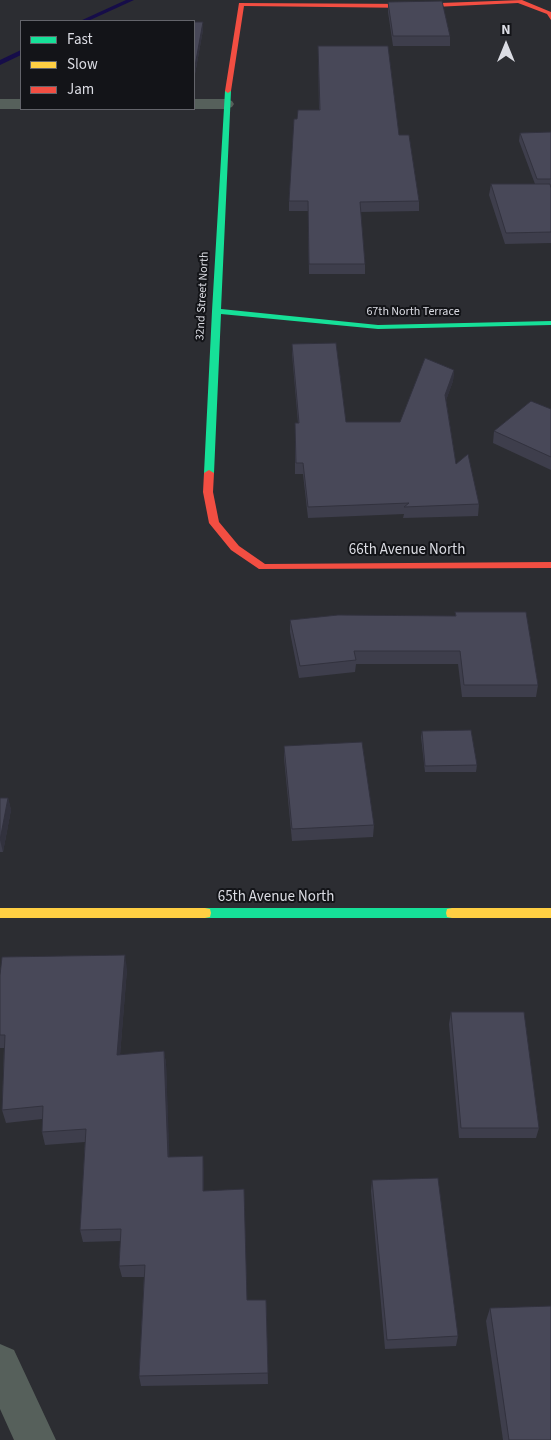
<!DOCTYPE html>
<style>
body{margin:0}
#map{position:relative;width:551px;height:1440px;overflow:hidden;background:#2c2d32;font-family:"Source Sans 3",sans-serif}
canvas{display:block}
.legend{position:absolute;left:20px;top:20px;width:175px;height:90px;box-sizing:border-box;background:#131418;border:1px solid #63646a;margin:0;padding:6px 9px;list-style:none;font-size:15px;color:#dcdde4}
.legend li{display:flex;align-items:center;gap:10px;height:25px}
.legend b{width:25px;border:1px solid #63646a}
.north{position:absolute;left:481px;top:20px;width:50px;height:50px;-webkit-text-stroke:4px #131418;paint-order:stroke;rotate:0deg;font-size:14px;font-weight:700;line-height:20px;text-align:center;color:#dcdde4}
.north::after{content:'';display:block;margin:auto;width:18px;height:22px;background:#dcdde4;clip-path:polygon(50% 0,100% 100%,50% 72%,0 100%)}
</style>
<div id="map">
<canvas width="551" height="1440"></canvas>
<ul class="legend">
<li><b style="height:6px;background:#16e098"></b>Fast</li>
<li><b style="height:6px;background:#ffcf43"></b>Slow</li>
<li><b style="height:6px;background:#f24e42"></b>Jam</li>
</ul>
<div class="north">N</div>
</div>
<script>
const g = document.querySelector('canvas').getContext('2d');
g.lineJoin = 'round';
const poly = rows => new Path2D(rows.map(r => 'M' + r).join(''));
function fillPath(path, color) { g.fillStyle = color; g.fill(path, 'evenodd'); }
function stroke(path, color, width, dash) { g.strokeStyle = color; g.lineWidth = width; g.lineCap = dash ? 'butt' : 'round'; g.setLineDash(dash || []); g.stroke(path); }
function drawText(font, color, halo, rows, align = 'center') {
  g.font = font + ' "Source Sans 3",sans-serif'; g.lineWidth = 4; g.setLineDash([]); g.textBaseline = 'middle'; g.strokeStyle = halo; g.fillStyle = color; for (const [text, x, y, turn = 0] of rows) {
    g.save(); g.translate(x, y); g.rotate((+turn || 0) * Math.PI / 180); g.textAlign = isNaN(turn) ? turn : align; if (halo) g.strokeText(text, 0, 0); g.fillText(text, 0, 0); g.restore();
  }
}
fillPath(poly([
 [126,0,134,0,88,21,80,21,126,0],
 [21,50,21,55,0,65,0,60,21,50]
]), '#160d49');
fillPath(poly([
 [0,99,21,99,21,109,0,109,0,99],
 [194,99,226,99,232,101,234,104,232,107,226,109,194,109,194,99],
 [0,1344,14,1350,56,1440,14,1440,0,1409,0,1344]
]), '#56605b');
fillPath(poly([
 [228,89,231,91,221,309,378,325,551,321,551,325,378,329,221,314,214,473,212,475,206,475,204,473,212,311,225,91,228,89],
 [205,908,452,908,457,909,458,913,457,917,452,918,205,918,200,917,199,913,200,909,205,908]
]), '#16e098');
fillPath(poly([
 [0,908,205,908,210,909,211,913,210,917,205,918,0,918,0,908],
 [452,908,551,908,551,918,452,918,447,917,446,913,447,909,452,908]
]), '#ffcf43');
fillPath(poly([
 [522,0,551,12,551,20,547,14,518,3,413,8,244,6,231,91,228,93,225,91,239,3,413,4,522,0],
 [209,470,214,473,213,492,219,522,239,546,265,564,551,562,551,568,259,569,231,550,209,523,203,492,204,473,209,470]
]), '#f24e42');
fillPath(poly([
 [388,2,450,36,450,46,393,46,388,12],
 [194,22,203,30,195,74,194,74],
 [318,46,399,135,419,201,419,211,360,212,365,264,365,274,309,274,308,211,289,211,289,201,297,119,319,110],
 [551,132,551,243,505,244,489,195,491,184,535,184,519,141,520,133],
 [292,344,346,422,400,422,454,370,453,381,446,400,456,464,479,504,478,516,403,518,404,514,308,518,303,474,295,474,295,423,298,423,292,354],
 [551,409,551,470,493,443,494,431],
 [455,612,538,685,536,697,462,697,458,664,356,664,355,672,299,678,290,632,290,620,455,616],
 [422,731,477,765,476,772,425,772,421,737],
 [284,746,374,825,373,837,292,841,284,758],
 [0,798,8,798,11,810,3,852,0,852],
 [127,969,120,1055,164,1051,166,1064,169,1157,204,1168,204,1191,247,1300,266,1300,268,1384,141,1386,139,1376,144,1277,122,1277,119,1266,121,1241,83,1242,80,1230,85,1142,45,1145,42,1132,42,1119,6,1123,2,1110,4,1048,0,1048,0,975],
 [451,1012,539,1128,536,1138,459,1138,449,1024],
 [372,1180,458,1336,456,1346,385,1349,371,1191],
 [490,1308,551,1440,503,1440,486,1321]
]), '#3e3e4c');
fillPath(poly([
 [203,22,203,30,195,74,195,66],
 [454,370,453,381,444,406,445,395],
 [8,798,11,810,3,852,0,840],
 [125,955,127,969,119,1068,117,1055],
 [164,1051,166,1064,170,1170,168,1157],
 [203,1156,204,1168,204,1203,203,1191]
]), '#32323e');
const building = poly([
 [442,1,450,36,393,36,388,2,442,1],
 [194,22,203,22,195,66,194,66,194,22],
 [318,46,388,46,399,135,409,135,419,201,360,202,365,264,309,264,308,201,289,201,294,119,297,119,298,110,320,110,318,46],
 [551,132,551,179,537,179,520,133,551,132],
 [491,184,550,184,551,188,551,232,506,233,491,184],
 [336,343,346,422,400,422,425,358,454,370,445,395,456,464,468,454,479,504,404,507,409,503,308,507,303,463,296,463,295,423,299,423,292,344,336,343],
 [531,401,551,409,551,457,494,431,531,401],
 [455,612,526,612,538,685,464,685,460,651,354,651,356,660,300,666,290,620,338,615,456,616,455,612],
 [471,730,477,765,425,766,422,731,471,730],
 [362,742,374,825,292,829,284,746,362,742],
 [0,798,8,798,0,840,0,798],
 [125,955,117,1055,164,1051,168,1157,203,1156,203,1191,244,1189,247,1300,266,1300,268,1373,139,1376,145,1265,119,1266,121,1229,80,1230,86,1129,42,1132,43,1106,2,1110,5,1035,0,1035,0,975,2,957,125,955],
 [451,1012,524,1012,539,1128,461,1128,451,1012],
 [438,1178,458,1336,387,1340,372,1180,438,1178],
 [551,1306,551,1440,509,1440,490,1308,551,1306]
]);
fillPath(building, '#484858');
stroke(building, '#32323e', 1);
drawText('12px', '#dcdde4', '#131418', [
 ["32nd Street North",203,296,-87],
 ["67th North Terrace",413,312]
]);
drawText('15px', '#dcdde4', '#131418', [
 ["66th Avenue North",407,551],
 ["65th Avenue North",276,898]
]);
</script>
